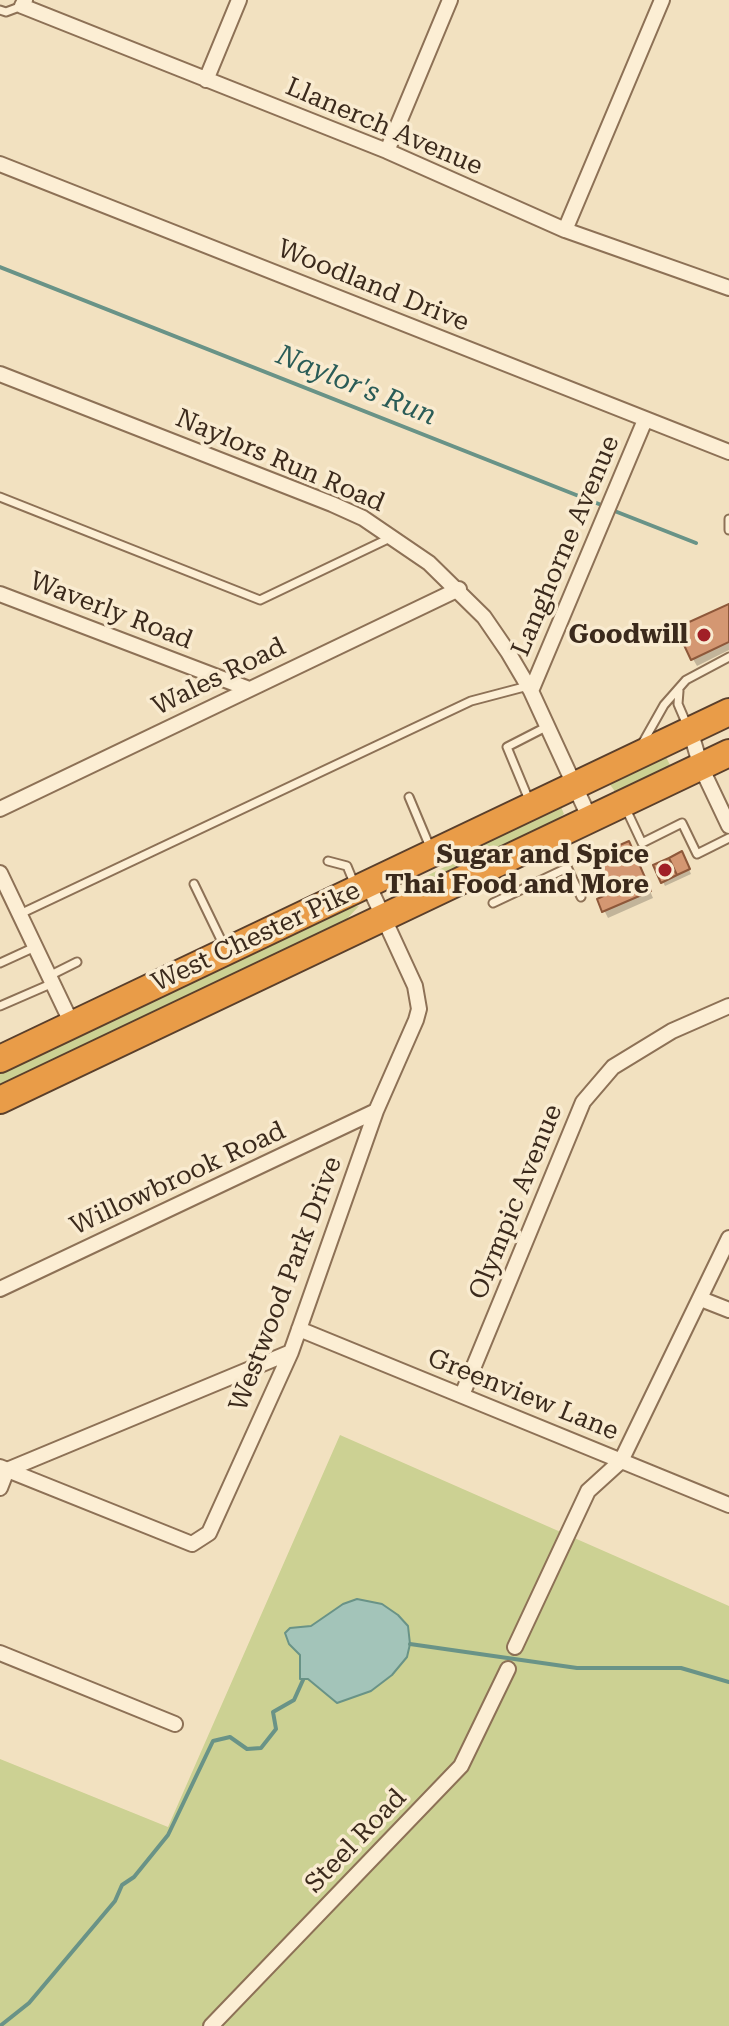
<!DOCTYPE html>
<html>
<head>
<meta charset="utf-8">
<style>
	body { margin:0 }
	canvas { display:block; background:#f2e1c0 }
</style>
</head>
<body>
<canvas width="729" height="2026"></canvas>
<script>
const ctx = document.querySelector('canvas').getContext('2d');
ctx.lineJoin = 'round';
function fill(path, color) { ctx.fillStyle = color; ctx.fill(path, 'evenodd'); }
const toPath = rows => new Path2D(rows.map(r => 'M' + r).join(''));
function strokePath(path, color, width, dash) { ctx.strokeStyle = color; ctx.lineWidth = width; ctx.lineCap = dash ? 'butt' : 'round'; ctx.setLineDash(dash || []); ctx.stroke(path); }
function label(font, color, halo, rows, align = 'center') {
  ctx.font = font + ' "Roboto Serif",serif'; ctx.lineWidth = 7; ctx.setLineDash([]); ctx.textBaseline = 'middle'; ctx.strokeStyle = halo; ctx.fillStyle = color; for (const [text, x, y, turn = 0] of rows) {
    ctx.save(); ctx.translate(x, y); ctx.rotate((+turn || 0) * Math.PI / 180); ctx.textAlign = isNaN(turn) ? turn : align; if (halo) ctx.strokeText(text, 0, 0); ctx.fillText(text, 0, 0); ctx.restore();
  }
}
fill(toPath([
	[665,755,674,773,615,800,614,790,608,782],
	[561,807,564,814,552,823,396,899,396,894,406,886,467,856,499,835],
	[359,906,345,921,0,1094,0,1071,341,908],
	[340,1435,729,1606,729,2026,0,2026,0,1759,168,1827]
]), '#ccd193');
const water = toPath([
	[357,1599,382,1604,398,1615,408,1626,410,1644,407,1657,392,1675,371,1691,337,1703,308,1679,300,1679,300,1655,289,1644,285,1633,290,1628,311,1626,343,1604,357,1599]
]);
fill(water, '#a3c4b9');
strokePath(water, '#699387', 2);
fill(toPath([
	[729,606,729,650,697,666,693,659],
	[632,850,653,898,608,918,599,900,617,892,614,886,605,890,591,860],
	[682,854,691,874,665,886,655,866]
]), '#0003');
strokePath(toPath([
	[0,267,604,506],
	[612,510,696,543],
	[410,1644,577,1668,681,1668,729,1682],
	[0,2026,29,2003,115,1901,122,1885,134,1877,168,1835,213,1741,230,1737,247,1749,261,1748,276,1729,273,1712,294,1700,303,1680]
]), '#699387', 4);
const building = toPath([
	[729,604,729,642,691,660,676,628,729,604],
	[629,841,651,891,602,912,597,899,614,891,609,880,600,884,588,859,629,841],
	[682,851,690,869,677,875,669,858,682,851],
	[669,858,677,875,661,883,653,865,669,858]
]);
fill(building, '#d49772');
strokePath(building, '#8e583a', 2);
const lane = toPath([
	[0,10,6,12,22,6],
	[0,497,260,600,392,537],
	[729,519,729,530],
	[679,691,678,704,687,725],
	[642,744,664,705,686,680,729,657],
	[409,797,430,847],
	[529,800,507,747,546,727],
	[626,809,642,843,682,823,697,854,729,838],
	[556,843,581,897],
	[328,861,347,866,354,883],
	[194,884,224,946],
	[493,903,567,868],
	[20,914,471,701,528,686],
	[0,963,35,947],
	[49,976,77,962],
	[0,1006,53,983]
]);
const street = toPath([
	[25,0,22,6,387,151,565,230,729,288],
	[206,80,239,0],
	[387,151,450,0],
	[0,164,729,452],
	[565,230,662,0],
	[0,374,332,504,363,518,429,563,484,617,508,652,531,691,590,819],
	[0,594,249,689],
	[531,691,645,420],
	[690,730,701,767,729,826],
	[0,809,459,589],
	[0,873,72,1024],
	[0,1289,376,1111],
	[701,1299,729,1310],
	[299,1329,729,1505],
	[462,1395,583,1102,613,1067,672,1031,729,1006],
	[0,1467,192,1544,209,1533,291,1352,376,1111,416,1020,419,1009,415,986,368,884],
	[0,1488,7,1470,291,1352],
	[515,1647,588,1491,621,1461,729,1238],
	[0,1653,175,1724],
	[211,2026,461,1766,508,1669]
]);
const highway = toPath([
	[0,1059,729,712],
	[0,1100,729,753]
]);
strokePath(lane, '#8d7156', 11);
strokePath(street, '#8d7156', 18);
strokePath(highway, '#5a3f2b', 30);
strokePath(lane, '#fceed4', 7);
strokePath(street, '#fceed4', 14);
strokePath(highway, '#e99c48', 26);
for (const [x, y, r, color] of [
	[704,635,8,"#a12027"],
	[665,870,8,"#a12027"]
]) { const dot = new Path2D(); dot.arc(x, y, r, 0, 2 * Math.PI); ctx.fillStyle = color; ctx.fill(dot); strokePath(dot, '#f9ebd0', 3); }
label('26px', '#3b2a1c', '#f9ebd0', [
	["Llanerch Avenue",384,127,23],
	["Woodland Drive",373,286,22],
	["Naylors Run Road",280,461,23],
	["Langhorne Avenue",566,546,-67],
	["Waverly Road",111,611,21],
	["Wales Road",219,677,-26],
	["West Chester Pike",256,937,-25],
	["Willowbrook Road",178,1179,-25],
	["Olympic Avenue",516,1202,-68],
	["Westwood Park Drive",286,1284,-69],
	["Greenview Lane",523,1395,22],
	["Steel Road",356,1841,-46]
]);
label('bold 26px', '#3b2a1c', '#f9ebd0', [
	["Goodwill",688,635],
	["Sugar and Spice",649,855],
	["Thai Food and More",649,885]
], 'right');
label('italic 28px', '#2a5c57', '#f9ebd0', [
	["Naylor's Run",356,386,22]
]);
</script>
</body>
</html>
